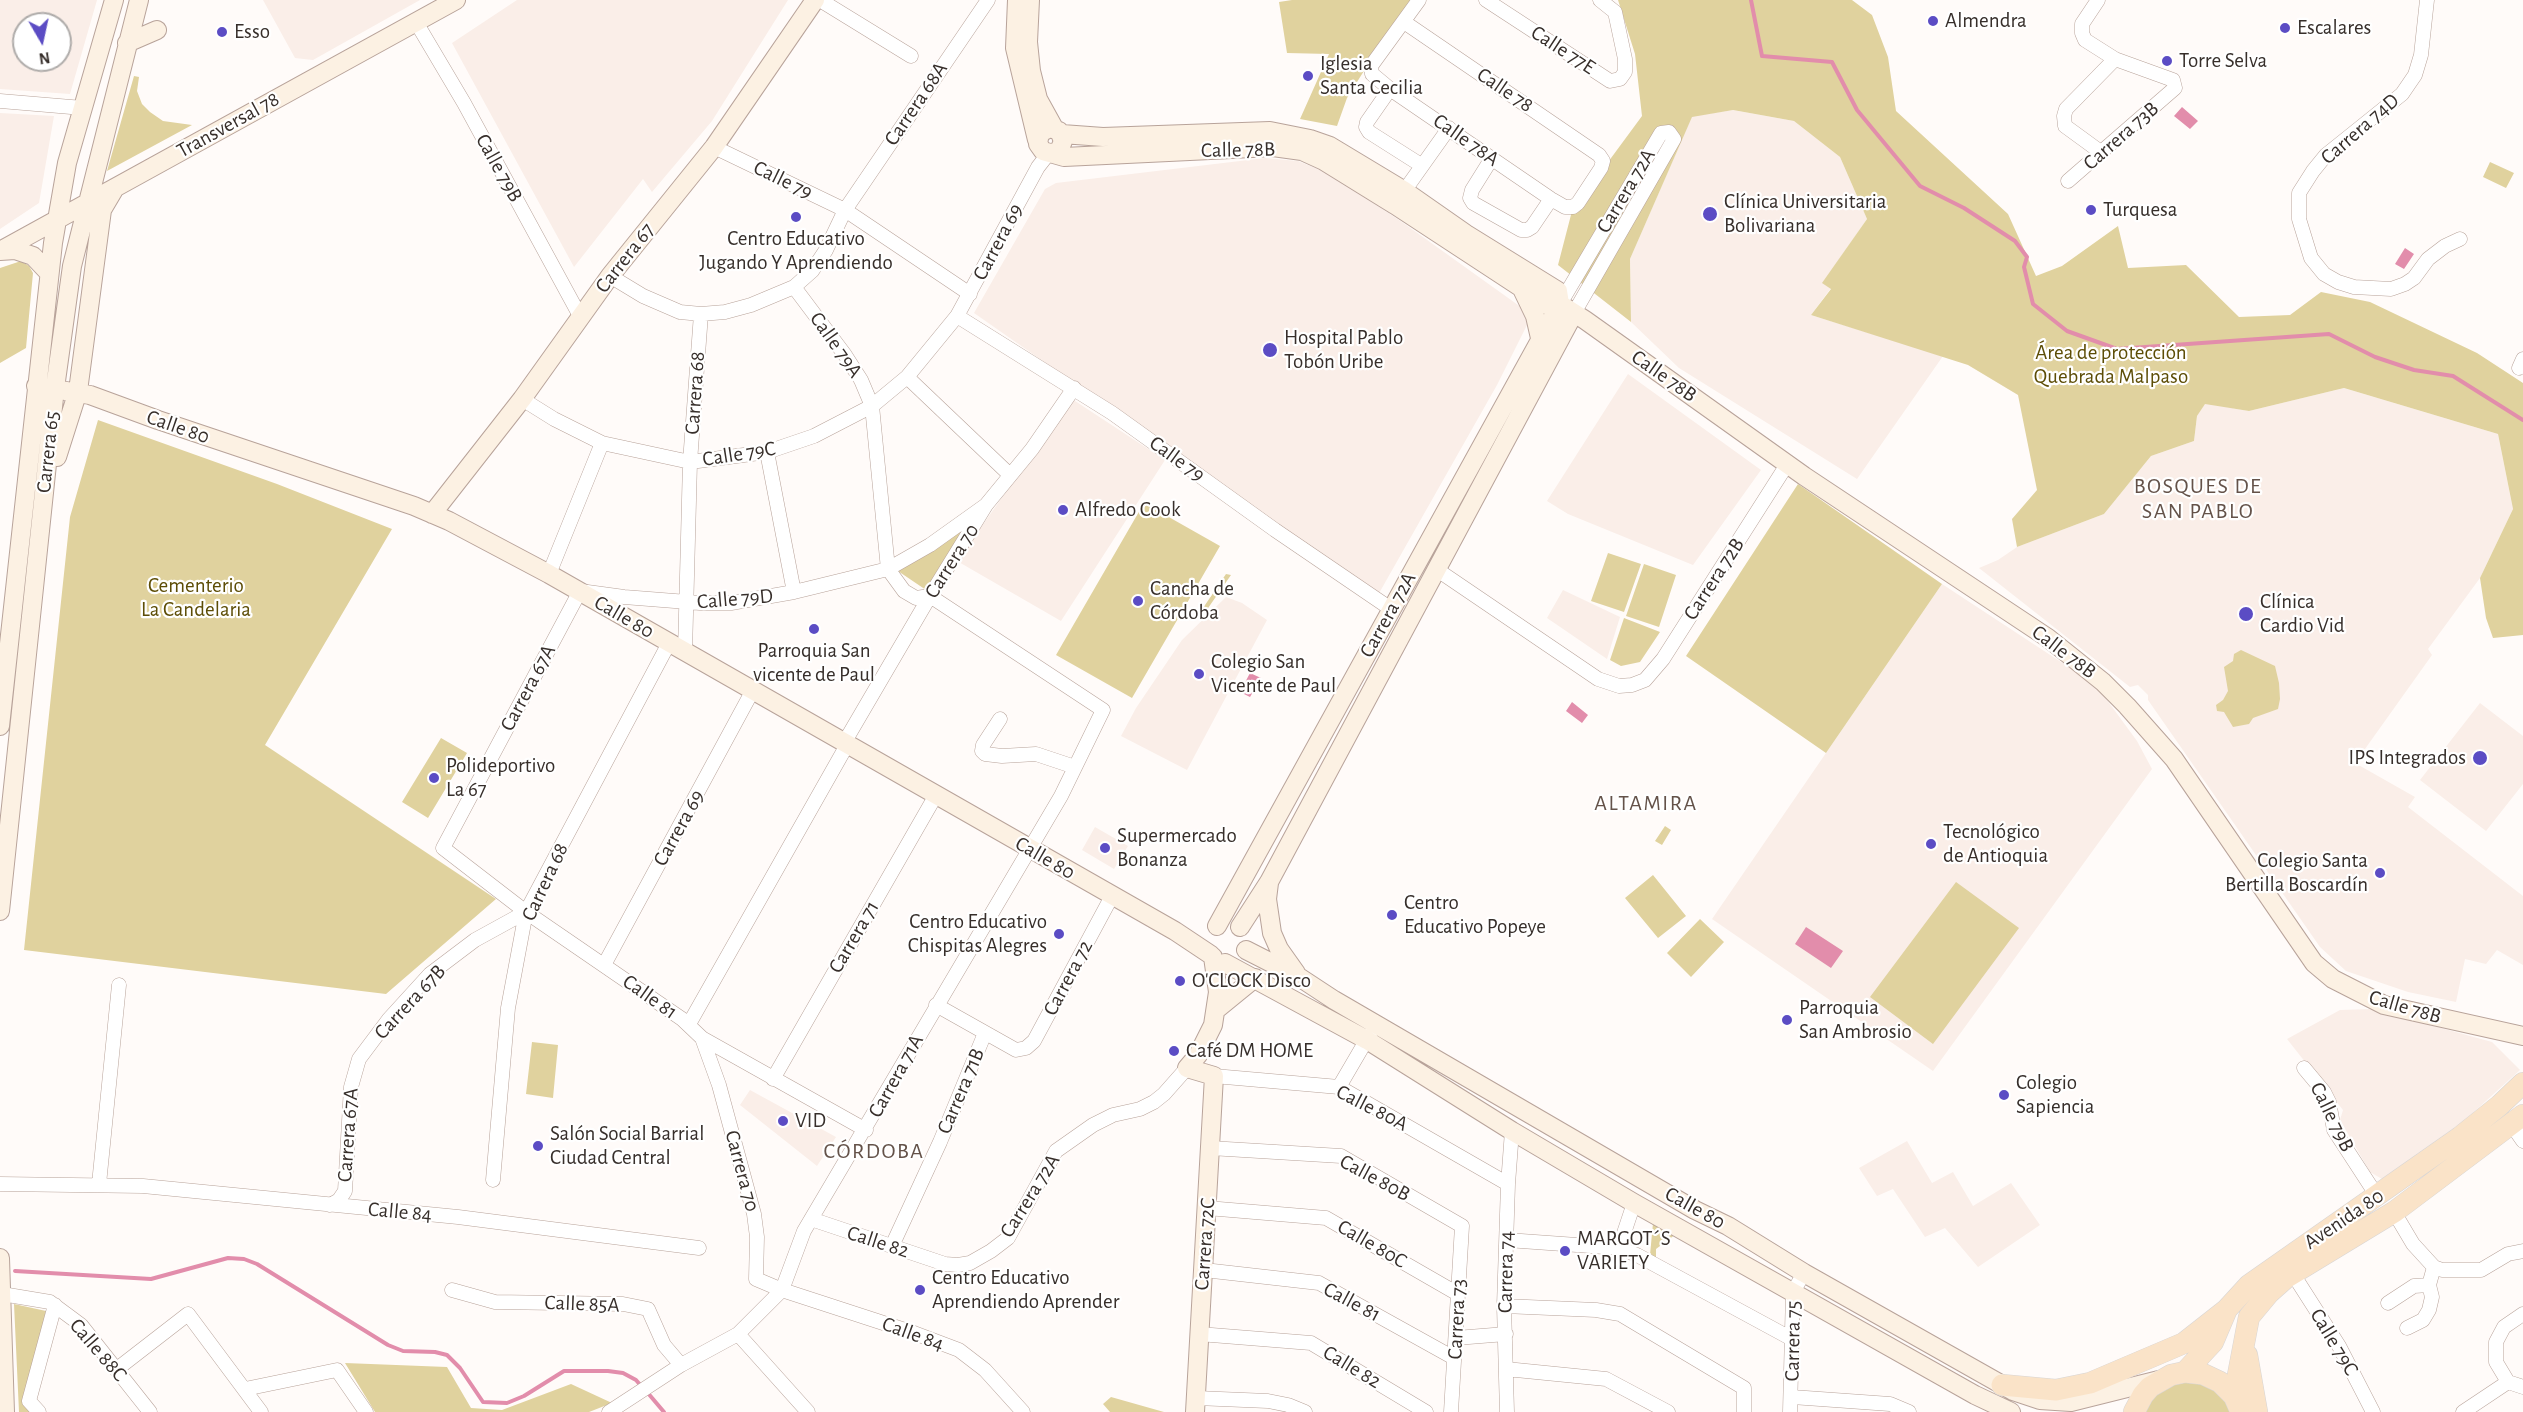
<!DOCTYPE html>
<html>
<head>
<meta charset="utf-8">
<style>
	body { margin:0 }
	#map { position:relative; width:2523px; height:1412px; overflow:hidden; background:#fffbf9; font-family:"Alegreya Sans",sans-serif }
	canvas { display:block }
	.north { position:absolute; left:12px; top:12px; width:60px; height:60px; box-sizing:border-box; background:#fff; border:2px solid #afacaa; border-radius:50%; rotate:171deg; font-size:16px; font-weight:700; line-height:24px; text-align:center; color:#372f2b }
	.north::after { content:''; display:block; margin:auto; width:21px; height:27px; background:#5b4cc4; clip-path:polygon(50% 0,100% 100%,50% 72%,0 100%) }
</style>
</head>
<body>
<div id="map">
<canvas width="2523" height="1412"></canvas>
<div class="north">N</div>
</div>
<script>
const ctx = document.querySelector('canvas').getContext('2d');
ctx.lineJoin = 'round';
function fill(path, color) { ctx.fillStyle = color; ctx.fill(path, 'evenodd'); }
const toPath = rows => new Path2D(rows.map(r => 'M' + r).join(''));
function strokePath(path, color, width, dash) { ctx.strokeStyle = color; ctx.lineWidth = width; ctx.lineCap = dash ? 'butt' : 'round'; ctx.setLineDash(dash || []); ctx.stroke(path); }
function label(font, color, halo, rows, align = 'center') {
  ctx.font = font + ' "Alegreya Sans",sans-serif'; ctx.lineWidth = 4.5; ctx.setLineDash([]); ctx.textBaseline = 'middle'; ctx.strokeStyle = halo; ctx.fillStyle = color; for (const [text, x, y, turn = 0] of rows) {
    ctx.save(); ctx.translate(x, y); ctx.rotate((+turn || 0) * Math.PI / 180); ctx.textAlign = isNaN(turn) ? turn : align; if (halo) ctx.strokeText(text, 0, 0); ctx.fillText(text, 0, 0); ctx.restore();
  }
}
fill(toPath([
	[0,0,97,0,70,94,0,89],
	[24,24,60,24,60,60,24,60],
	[263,0,420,0,313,60,295,58],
	[517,0,788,0,712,121,652,192,643,179,574,267,452,43],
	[1733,110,1794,121,1840,157,1867,219,1823,283,1831,288,1811,315,1943,356,1857,479,1679,368,1631,322,1630,259,1692,116],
	[0,113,54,116,39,203,0,229],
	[1265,158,1298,161,1328,173,1402,222,1532,315,1497,385,1378,595,974,313,1045,189,1056,183],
	[1628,374,1761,470,1693,565,1568,514,1547,501],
	[2344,388,2498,434,2513,509,2480,578,2428,649,2432,655,2355,763,2415,797,2408,807,2523,896,2523,965,2497,950,2486,964,2465,959,2456,1002,2408,992,2346,971,2320,947,2148,700,2148,695,2138,685,2130,687,1979,568,1998,560,2017,547,2104,514,2151,456,2194,441,2197,416,2205,403,2249,411],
	[1072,399,1165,460,1061,621,957,561],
	[1942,584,2096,685,2137,741,2152,769,1933,1071,1712,919],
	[1563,590,1620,617,1607,659,1547,618],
	[1226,597,1242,603,1267,620,1187,770,1121,736,1136,708,1182,640],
	[2480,703,2523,736,2523,784,2486,831,2420,780],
	[1095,827,1128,846,1114,869,1082,850],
	[2372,1009,2492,1042,2520,1070,2464,1121,2382,1179,2370,1172,2340,1120,2343,1110,2287,1039,2340,1010],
	[750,1090,836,1137,817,1166,740,1105],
	[1907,1141,1932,1183,1953,1172,1973,1206,2011,1183,2040,1225,1978,1267,1945,1228,1925,1237,1893,1189,1877,1196,1859,1168]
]), '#faeee8');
fill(toPath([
	[1292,0,1413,0,1367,66,1347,98,1337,126,1300,119,1329,54,1287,53,1279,2],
	[1618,0,1852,0,1872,15,1888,57,1896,111,2008,214,2036,276,2062,266,2118,226,2128,268,2186,265,2239,317,2290,315,2321,292,2370,302,2477,353,2523,383,2523,635,2493,638,2486,618,2480,578,2513,509,2498,434,2344,388,2249,411,2205,404,2197,416,2194,441,2151,456,2104,514,2017,547,2012,519,2037,490,2018,395,1968,365,1811,315,1831,289,1822,283,1867,219,1840,157,1794,121,1733,110,1692,117,1630,259,1631,322,1558,265,1572,211,1642,116,1635,54],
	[134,76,139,77,137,91,142,104,150,112,163,121,192,125,107,171],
	[2490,162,2514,173,2506,188,2483,177],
	[21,261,29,266,33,273,26,348,0,363,0,268],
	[98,420,277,484,392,529,265,745,496,899,386,994,24,950,70,517],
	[1798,484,1942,584,1826,753,1686,656],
	[1144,503,1220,546,1132,698,1056,655],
	[959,528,965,533,929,592,895,569],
	[1608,553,1641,564,1624,612,1591,601],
	[1644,564,1676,575,1659,627,1626,616],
	[1226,574,1231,575,1206,611,1203,608],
	[1624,618,1660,632,1640,662,1621,666,1610,660],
	[2241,650,2275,666,2279,683,2280,699,2278,709,2253,718,2249,724,2233,727,2224,712,2217,711,2216,705,2223,700,2228,691,2224,667,2233,661,2234,654],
	[441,738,467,753,428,818,402,802],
	[1665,826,1671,830,1662,845,1655,841],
	[1653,875,1686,916,1658,938,1625,898],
	[1956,882,2019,928,1933,1044,1870,997],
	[1700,919,1724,942,1691,977,1667,953],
	[532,1042,558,1045,553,1098,526,1094],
	[1653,1223,1676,1234,1656,1249,1656,1259,1650,1255],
	[14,1304,46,1311,26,1405,32,1412,19,1412],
	[345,1363,447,1367,471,1408,502,1410,571,1384,612,1403,589,1412,375,1412],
	[2186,1380,2216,1389,2234,1412,2143,1412,2156,1392],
	[1111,1397,1164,1412,1110,1412,1103,1404]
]), '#e0d29e');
fill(toPath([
	[2182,107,2198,121,2190,129,2174,116],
	[2405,248,2414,254,2404,269,2395,264],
	[1250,673,1261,678,1250,697,1240,692],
	[1572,702,1588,715,1582,723,1566,711],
	[1806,927,1843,951,1831,968,1795,944]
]), '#e28dab');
strokePath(toPath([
	[1751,0,1762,56,1832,62,1857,110,1920,186,1964,208,2015,241,2027,257,2024,267,2033,304,2067,331,2117,349,2329,334,2375,357,2414,370,2453,376,2523,420],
	[15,1271,151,1279,228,1258,244,1259,257,1264,388,1345,403,1351,435,1352,447,1355,460,1368,483,1402,507,1403,524,1396,564,1371,608,1371,623,1373,636,1380,642,1387],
	[647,1392,664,1412]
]), '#e28dab', 4);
const street = toPath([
	[820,0,911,56],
	[1486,0,1610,81,1620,79,1625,72,1625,59,1615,12,1600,0],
	[2427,0,2421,55,2415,75,2402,94,2326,155,2313,171,2299,193,2299,219,2311,258,2324,274,2338,282,2354,287,2391,289,2405,284,2414,278,2428,259,2445,246,2460,239],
	[416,22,464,103,580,316],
	[1404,22,1599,155,1603,161,1601,168,1578,203,1573,207,1565,207,1551,199,1390,89,1372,74,1371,66,1419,0],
	[1390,89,1367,122,1366,127,1369,132,1421,165],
	[0,101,83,108],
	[714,147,845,210,970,294],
	[2102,153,2065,126,2064,116,2066,109,2115,59],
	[1492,158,1472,190,1470,198,1473,203,1521,230,1527,230,1532,227,1551,199],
	[2068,181,2175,88,2173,80,2115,59,2085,40,2082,33,2082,24,2098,0],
	[1400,197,1449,128],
	[610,276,643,296,680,312,701,314,725,312,751,305,794,287,812,271,826,250,845,210,988,0],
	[1560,304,1661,133,1669,132,1674,139,1574,313],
	[957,316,1112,413,1275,530,1391,609],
	[2519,368,2523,359],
	[907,377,1010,475],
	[522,399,554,419,602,443,690,462,767,452,814,436,872,406,907,377,957,316,1038,167,1049,153],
	[767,452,794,592],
	[1436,569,1598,679,1619,686,1632,685,1645,680,1663,659,1788,463],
	[549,574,602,443],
	[685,652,690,462,701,314],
	[1000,719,983,745,982,751,985,754,1002,756,1036,754,1075,767],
	[844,743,930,596,986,505,1032,449,1074,388],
	[604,965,753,690],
	[936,1005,1016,1050,1026,1048,1034,1041,1112,896],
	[689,1024,847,745],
	[702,1038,719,1085,754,1214,757,1237,756,1279,782,1290,914,1333,959,1350,985,1370,1023,1412],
	[2304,1068,2324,1092,2329,1102,2334,1130,2377,1196],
	[1214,1076,1339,1087,1508,1184],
	[773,1079,936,795],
	[1339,1087,1370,1034],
	[2511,1124,2523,1141],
	[866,1130,702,1038,682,1019,526,912,443,848,580,591,624,597,700,603,731,603,794,592,888,569,930,545,986,505],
	[1210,1148,1341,1156,1462,1226,1451,1412],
	[493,1180,508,1008,526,912,669,643],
	[0,1184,143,1186,458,1217,699,1248],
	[99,1184,119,985],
	[330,1205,339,1200,345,1191,351,1087,359,1059,389,1019,430,974,475,940,526,912],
	[1207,1208,1326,1218,1458,1294],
	[2394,1212,2413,1244,2434,1267,2442,1270,2481,1270,2508,1254,2523,1251],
	[811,1219,945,1264,958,1265,970,1263,991,1251,1008,1238,1056,1151,1093,1125,1113,1115,1140,1109,1154,1102,1164,1094,1187,1068],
	[1507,1240,1619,1248,1637,1255,1792,1339],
	[892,1246,940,1142,985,1033],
	[1619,1248,1634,1203],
	[1204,1270,1319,1283,1454,1358],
	[2293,1274,2339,1346,2373,1412],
	[452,1290,495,1302,623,1304,648,1309,664,1345,681,1365],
	[2,1294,50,1302,81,1325,150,1412],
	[2388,1303,2414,1286,2429,1285],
	[1504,1306,1596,1310,1620,1314,1744,1388,1744,1412],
	[2407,1328,2423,1320,2429,1310,2432,1297,2429,1285,2434,1267],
	[738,1334,808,1412],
	[1199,1334,1311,1343,1426,1412],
	[1456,1338,1506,1334],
	[117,1369,188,1314,261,1412],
	[1506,1369,1606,1379,1668,1412],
	[2508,1382,2496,1362,2496,1342,2504,1327,2523,1314],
	[245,1389,337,1370,366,1412],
	[1792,1397,1890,1404,1909,1412],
	[1196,1398,1268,1401,1288,1405,1305,1412],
	[39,1412,29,1401,55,1305],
	[609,1412,681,1365,738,1334,782,1290,804,1231,1061,796,1103,710,930,596,916,598,904,591,888,569,872,406,861,380,845,355,794,287],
	[1507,1412,1504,1306,1508,1184,1512,1131],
	[1790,1412,1793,1292,1804,1273],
	[2463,1412,2508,1382,2523,1387]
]);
const secondary = toPath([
	[1017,0,1015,48,1037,140],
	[1030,0,1028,42,1031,71,1038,99,1054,128],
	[127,43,157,30],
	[1062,134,1103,137,1270,131,1310,139,1330,146,1403,190,1466,234,1558,291,1560,304],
	[1052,153,1059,151,1063,141,1059,131,1050,128,1040,133,1038,144,1043,151,1064,157,1273,147,1302,151,1324,161,1395,205,1549,306,1560,304,1585,320,1804,476,2048,638,2103,682,2127,706,2174,759,2314,963,2333,979,2384,1005,2523,1036],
	[0,251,456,0],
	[0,251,15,250,33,256,49,273],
	[1522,289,1535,316,1540,338],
	[36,386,90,395,158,420,414,506,449,521,549,574,1175,931,1211,955],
	[57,457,78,391,102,210,115,188],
	[432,514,522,399,610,276,714,147,815,0],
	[0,726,53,243,67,163,114,0],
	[1269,883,1267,899,1272,933,1279,949,1296,973],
	[0,911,55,388,72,266,139,0],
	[1217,926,1560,304],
	[1240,927,1269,882,1574,313],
	[1246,950,1299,977,1334,1000,1695,1210,1728,1226,1804,1273,2013,1391,2040,1400,2071,1402,2159,1380],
	[1225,963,1367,1040,1512,1131,1634,1203,1975,1395,2011,1412],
	[1217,1009,1255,978],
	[0,1258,5,1412],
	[1195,1412,1214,1076,1187,1068,1198,1055,1213,1025,1218,992,1213,957]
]);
const primary = toPath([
	[2247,1355,2257,1412],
	[2185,1372,2213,1342,2227,1309,2249,1285,2460,1137,2500,1105,2523,1083],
	[2002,1385,2056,1390,2090,1383,2184,1343,2226,1310],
	[2234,1396,2249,1317,2269,1293,2287,1277,2394,1212,2523,1115],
	[2134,1412,2143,1395,2150,1387,2171,1375,2185,1372,2203,1374,2220,1382,2234,1396,2241,1412]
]);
strokePath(street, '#b8a39a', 15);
strokePath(secondary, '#b8a39a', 20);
strokePath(primary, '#d7d5d5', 22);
strokePath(street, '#fff', 14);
strokePath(secondary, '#fcf1e3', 18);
strokePath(primary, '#fae3c8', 21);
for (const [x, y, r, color] of [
	[1933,21,6,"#5b4cc4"],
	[2285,28,6,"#5b4cc4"],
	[222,32,6,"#5b4cc4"],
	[2167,61,6,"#5b4cc4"],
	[1308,76,6,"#5b4cc4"],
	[2091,210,6,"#5b4cc4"],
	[1710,214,8,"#5b4cc4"],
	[796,217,6,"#5b4cc4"],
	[1270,350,8,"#5b4cc4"],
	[1063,510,6,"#5b4cc4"],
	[1138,601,6,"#5b4cc4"],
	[2246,614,8,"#5b4cc4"],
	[814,629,6,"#5b4cc4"],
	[1199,674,6,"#5b4cc4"],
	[2480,758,8,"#5b4cc4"],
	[434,778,6,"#5b4cc4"],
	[1931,844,6,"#5b4cc4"],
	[1105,848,6,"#5b4cc4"],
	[2380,873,6,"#5b4cc4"],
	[1392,915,6,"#5b4cc4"],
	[1059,934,6,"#5b4cc4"],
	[1180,981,6,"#5b4cc4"],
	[1787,1020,6,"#5b4cc4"],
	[1174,1051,6,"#5b4cc4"],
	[2004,1095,6,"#5b4cc4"],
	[783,1121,6,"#5b4cc4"],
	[538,1146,6,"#5b4cc4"],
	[1565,1251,6,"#5b4cc4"],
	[920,1290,6,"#5b4cc4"]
]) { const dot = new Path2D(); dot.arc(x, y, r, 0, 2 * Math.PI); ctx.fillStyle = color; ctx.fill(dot); strokePath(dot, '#fff', 2); }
label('21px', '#372f2b', '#fff', [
	["Almendra",1945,21],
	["Escalares",2297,28],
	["Esso",234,32],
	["Torre Selva",2179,61],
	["Iglesia",1320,64],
	["Santa Cecilia",1320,88],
	["Clínica Universitaria",1724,202],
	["Bolivariana",1724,226],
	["Turquesa",2103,210],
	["Centro Educativo",796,239,"center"],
	["Jugando Y Aprendiendo",796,263,"center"],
	["Hospital Pablo",1284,338],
	["Tobón Uribe",1284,362],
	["Alfredo Cook",1075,510],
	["Cancha de",1150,589],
	["Córdoba",1150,613],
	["Clínica",2260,602],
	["Cardio Vid",2260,626],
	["Parroquia San",814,651,"center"],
	["vicente de Paul",814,675,"center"],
	["Colegio San",1211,662],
	["Vicente de Paul",1211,686],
	["IPS Integrados",2466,758,"right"],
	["Polideportivo",446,766],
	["La 67",446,790],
	["Tecnológico",1943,832],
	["de Antioquia",1943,856],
	["Supermercado",1117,836],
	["Bonanza",1117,860],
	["Colegio Santa",2368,861,"right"],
	["Bertilla Boscardín",2368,885,"right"],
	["Centro",1404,903],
	["Educativo Popeye",1404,927],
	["Centro Educativo",1047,922,"right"],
	["Chispitas Alegres",1047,946,"right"],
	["O'CLOCK Disco",1192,981],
	["Parroquia",1799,1008],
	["San Ambrosio",1799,1032],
	["Café DM HOME",1186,1051],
	["Colegio",2016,1083],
	["Sapiencia",2016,1107],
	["VID",795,1121],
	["Salón Social Barrial",550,1134],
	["Ciudad Central",550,1158],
	["MARGOT´S",1577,1239],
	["VARIETY",1577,1263],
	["Centro Educativo",932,1278],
	["Aprendiendo Aprender",932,1302]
], 'left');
label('21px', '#372f2b', '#fff', [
	["Calle 77E",1563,50,33],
	["Calle 78",1505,90,34],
	["Carrera 68A",916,104,-56],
	["Transversal 78",228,125,-29],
	["Carrera 74D",2360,129,-41],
	["Carrera 73B",2121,136,-41],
	["Calle 78A",1466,140,35],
	["Calle 78B",1238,150,-1],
	["Calle 79B",499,168,61],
	["Calle 79",783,180,26],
	["Carrera 72A",1626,191,-59],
	["Carrera 69",998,242,-62],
	["Carrera 67",625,258,-52],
	["Calle 79A",836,345,55],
	["Calle 78B",1664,376,35],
	["Carrera 68",695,393,-86],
	["Calle 80",178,427,19],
	["Carrera 65",48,452,-84],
	["Calle 79C",739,454,-9],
	["Calle 79",1177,459,36],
	["Carrera 70",952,561,-58],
	["Carrera 72B",1714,579,-57],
	["Calle 79D",735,599,-5],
	["Carrera 72A",1388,615,-61],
	["Calle 80",624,617,30],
	["Calle 78B",2064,652,37],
	["Carrera 67A",528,688,-62],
	["Carrera 69",679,828,-61],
	["Calle 80",1045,858,30],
	["Carrera 68",545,882,-65],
	["Carrera 71",854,937,-60],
	["Carrera 72",1068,978,-62],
	["Calle 81",650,997,35],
	["Carrera 67B",410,1002,-47],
	["Calle 78B",2405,1007,16],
	["Carrera 71A",896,1076,-61],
	["Carrera 71B",961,1091,-67],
	["Calle 80A",1372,1108,27],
	["Calle 79B",2332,1117,64],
	["Carrera 67A",348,1135,-86],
	["Carrera 70",742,1171,75],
	["Calle 80B",1375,1178,28],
	["Carrera 72A",1030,1196,-58],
	["Calle 80",1695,1208,29],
	["Calle 84",400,1212,5],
	["Avenida 80",2344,1219,-34],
	["Calle 82",878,1242,18],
	["Carrera 72C",1205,1244,-86],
	["Calle 80C",1372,1244,30],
	["Carrera 74",1506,1272,-89],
	["Calle 81",1352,1302,28],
	["Calle 85A",582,1304,2],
	["Carrera 73",1457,1319,-87],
	["Calle 84",913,1334,20],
	["Carrera 75",1793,1341,-89],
	["Calle 79C",2334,1342,59],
	["Calle 88C",98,1350,49],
	["Calle 82",1352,1367,31]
]);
label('21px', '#5d4d06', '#fff', [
	["Área de protección",2111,353],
	["Quebrada Malpaso",2111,377],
	["Cementerio",196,586],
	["La Candelaria",196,610]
]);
ctx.letterSpacing = '1.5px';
label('22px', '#645249', '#fff', [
	["BOSQUES DE",2198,486],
	["SAN PABLO",2198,511],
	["ALTAMIRA",1646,803],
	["CÓRDOBA",874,1151]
]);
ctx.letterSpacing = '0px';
</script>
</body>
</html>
